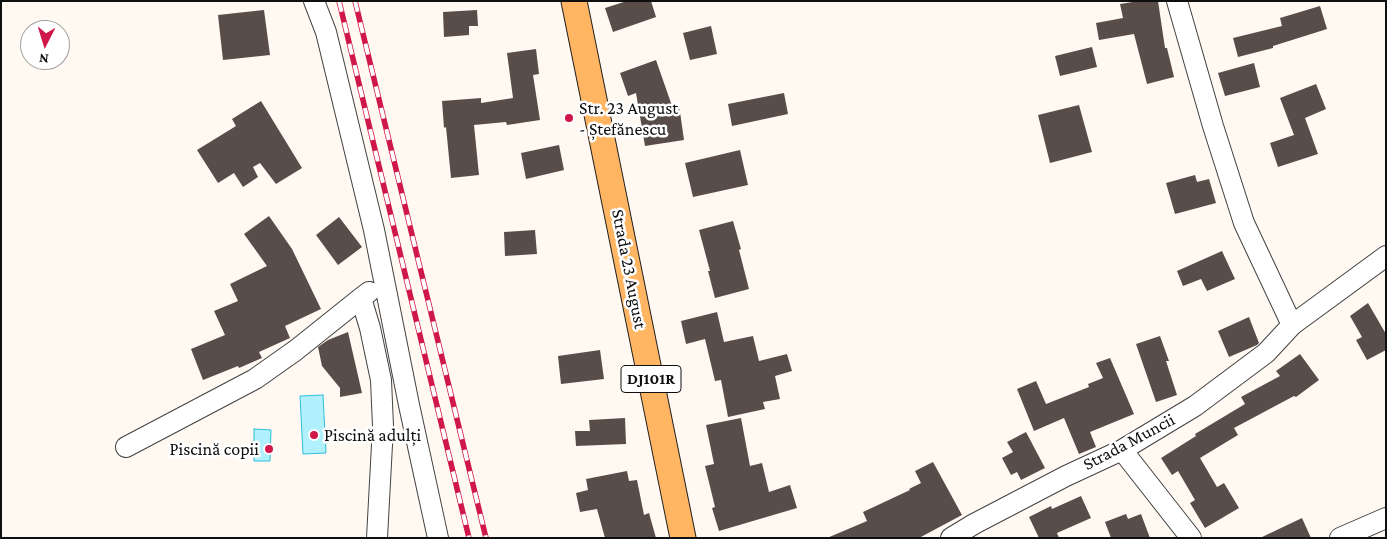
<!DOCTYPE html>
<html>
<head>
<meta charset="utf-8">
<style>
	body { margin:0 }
	#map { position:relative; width:1387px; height:539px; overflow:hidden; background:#fff9f2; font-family:"Crimson Pro",serif }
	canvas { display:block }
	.frame { position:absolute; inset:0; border:2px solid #0f0f0f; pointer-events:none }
	.north { position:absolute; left:20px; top:20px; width:50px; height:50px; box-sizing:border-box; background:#fff; border:1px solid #9f9f9f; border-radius:50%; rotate:185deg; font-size:14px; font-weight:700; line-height:20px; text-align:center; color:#0f0f0f }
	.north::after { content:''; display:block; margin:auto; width:18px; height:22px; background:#d01749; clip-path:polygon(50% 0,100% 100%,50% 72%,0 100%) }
</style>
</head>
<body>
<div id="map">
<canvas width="1387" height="539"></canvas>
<div class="frame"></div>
<div class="north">N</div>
</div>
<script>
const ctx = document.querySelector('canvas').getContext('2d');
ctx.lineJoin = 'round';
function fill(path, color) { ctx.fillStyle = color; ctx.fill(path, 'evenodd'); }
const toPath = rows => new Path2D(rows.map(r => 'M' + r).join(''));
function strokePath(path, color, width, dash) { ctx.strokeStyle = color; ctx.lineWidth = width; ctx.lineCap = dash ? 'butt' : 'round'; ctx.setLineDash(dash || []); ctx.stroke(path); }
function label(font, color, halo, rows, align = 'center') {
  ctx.font = font + ' "Crimson Pro",serif'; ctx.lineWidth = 5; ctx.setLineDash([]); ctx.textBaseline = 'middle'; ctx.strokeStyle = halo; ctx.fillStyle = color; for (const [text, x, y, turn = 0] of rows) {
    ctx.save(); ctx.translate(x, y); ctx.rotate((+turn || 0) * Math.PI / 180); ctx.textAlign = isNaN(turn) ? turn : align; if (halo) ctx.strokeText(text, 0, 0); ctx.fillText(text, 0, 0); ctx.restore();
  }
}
const water = toPath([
	[323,395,326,453,303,454,300,396,323,395],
	[254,429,271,430,270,461,254,461,254,429]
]);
fill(water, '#b0f1fd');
strokePath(water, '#2fbedc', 1);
fill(toPath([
	[627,1,651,1,656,17,613,32,605,8],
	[1139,1,1158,1,1165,48,1167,48,1174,77,1147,84,1134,34,1099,40,1096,23,1123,18,1120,4],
	[1320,6,1327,29,1273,46,1273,48,1238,57,1233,38,1282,26,1280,18],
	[264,10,270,55,223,60,218,15],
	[477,10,478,26,469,26,469,35,444,37,443,12],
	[711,26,717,54,690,60,683,33],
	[1092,47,1097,67,1060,76,1055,56],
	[536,49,539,74,533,75,540,120,507,125,506,122,474,125,479,175,451,178,446,127,444,128,442,101,481,98,481,103,513,98,507,53],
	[656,60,672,106,679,105,684,140,645,146,636,93,628,96,620,73],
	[1254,63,1260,87,1225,96,1218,73],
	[1316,84,1326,109,1305,118,1318,154,1278,167,1270,143,1294,135,1280,98],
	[784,93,788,114,732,126,728,104],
	[261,101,302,168,276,184,260,163,253,167,258,177,243,187,234,173,218,183,197,150,236,126,232,119],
	[1079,105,1092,152,1050,163,1038,115],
	[559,145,564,170,526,179,521,153],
	[740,150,748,185,693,197,685,163],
	[1195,175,1197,182,1209,179,1216,203,1175,214,1166,183],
	[269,216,292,249,321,309,285,326,290,338,259,352,262,358,239,368,238,366,203,380,191,349,225,335,214,311,238,301,230,284,267,266,244,234],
	[339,217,362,247,338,265,316,235],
	[733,221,741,249,739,250,749,289,715,298,708,271,710,271,699,230],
	[535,230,537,254,505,256,504,232],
	[1222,251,1235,279,1207,291,1201,279,1183,286,1177,271],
	[1368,303,1386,334,1386,350,1367,360,1356,340,1362,337,1350,316],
	[717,312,724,342,753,336,759,361,787,354,792,371,775,376,780,399,763,402,765,409,728,417,721,380,715,381,705,339,686,344,681,321],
	[1249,317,1259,343,1257,345,1229,357,1218,331],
	[348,332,362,393,340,397,340,388,322,366,318,347,328,340],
	[1160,336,1169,361,1166,361,1177,395,1156,402,1136,344],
	[600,350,604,379,561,384,558,356],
	[1300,354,1319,380,1296,397,1294,396,1234,428,1238,435,1200,458,1217,487,1224,483,1239,508,1205,528,1190,503,1195,500,1178,471,1172,475,1161,458,1196,436,1195,434,1245,404,1241,397,1280,376,1276,371],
	[1110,358,1134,414,1090,432,1096,447,1079,454,1064,418,1034,431,1017,389,1036,381,1046,404,1089,387,1088,384,1103,378,1096,363],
	[625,418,626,444,576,446,575,431,590,431,589,420],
	[741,418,750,466,762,463,769,492,790,485,797,508,719,531,712,508,715,507,705,466,714,464,706,425],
	[1026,432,1045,468,1021,480,1017,472,1011,475,1002,458,1013,452,1007,442],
	[933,462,962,515,919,538,827,538,867,521,863,512,910,490,909,489,921,483,915,471],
	[627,471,629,481,637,480,644,515,649,513,656,538,605,538,597,509,580,512,576,493,588,490,586,479],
	[1081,496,1091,518,1057,533,1059,538,1039,538,1029,517,1051,506,1052,509],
	[1126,514,1128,519,1141,514,1150,538,1111,538,1105,522],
	[1302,518,1311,538,1260,538]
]), '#594d4a');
const minor = toPath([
	[314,1,326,32,374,230,409,405,438,538],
	[1177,1,1213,126,1244,223,1292,325],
	[369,292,361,298,370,328,381,380,383,426,377,538],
	[126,447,255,379,296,350,361,298],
	[1122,450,1191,538],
	[951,538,974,524,1066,476,1122,450,1195,406,1266,353,1292,325,1386,256],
	[1340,538,1386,518]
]);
const major = toPath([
	[574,1,683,538]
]);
strokePath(minor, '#424242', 22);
strokePath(major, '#202020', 27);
strokePath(minor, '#fff', 20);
strokePath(major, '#ffb562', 25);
const rail = toPath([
	[339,1,469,538],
	[355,1,486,538]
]);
strokePath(rail, '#d01749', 5.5);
strokePath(rail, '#fff', 4, [11]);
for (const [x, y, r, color] of [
	[569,118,5,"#d01749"],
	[314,435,5,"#d01749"],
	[269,449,5,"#d01749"]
]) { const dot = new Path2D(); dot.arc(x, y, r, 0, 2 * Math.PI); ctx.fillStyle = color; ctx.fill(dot); strokePath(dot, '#fff', 2); }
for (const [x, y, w] of [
	[651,379,60]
]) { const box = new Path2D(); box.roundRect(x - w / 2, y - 13.5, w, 27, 4); ctx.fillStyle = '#fff'; ctx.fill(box); strokePath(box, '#0f0f0f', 1); }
label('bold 16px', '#0f0f0f', null, [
	["DJ101R",651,379]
]);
label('18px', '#0f0f0f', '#fff', [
	["Str. 23 August",579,108],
	["- Ștefănescu",579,129],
	["Piscină adulți",324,435],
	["Piscină copii",259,449,"right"]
], 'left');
label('18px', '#0f0f0f', '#fff', [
	["Strada 23 August",629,269,79],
	["Strada Muncii",1129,442,-28]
]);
</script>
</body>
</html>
